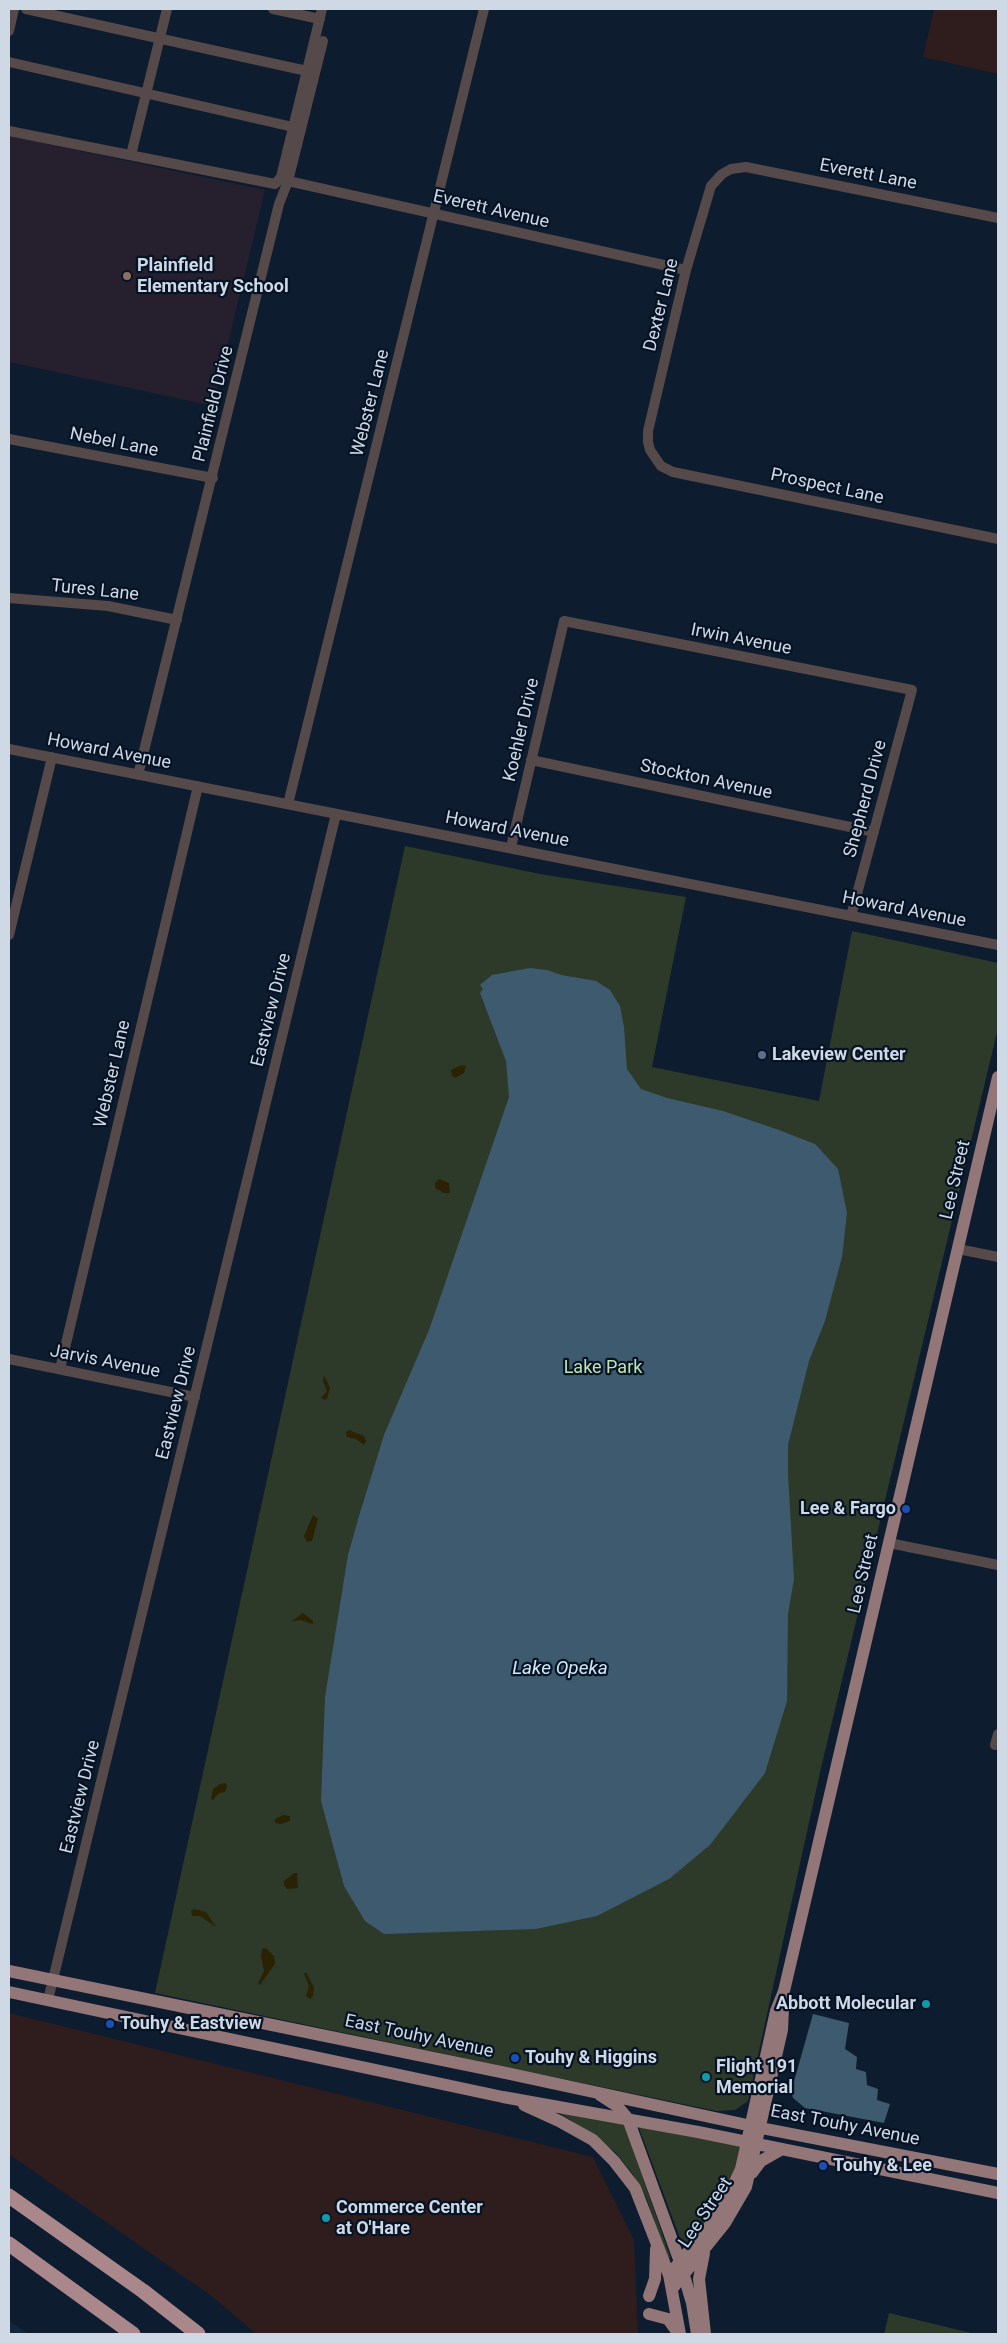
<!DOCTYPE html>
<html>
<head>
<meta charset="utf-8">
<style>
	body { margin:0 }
	#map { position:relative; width:1007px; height:2343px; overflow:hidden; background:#0d1c2e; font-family:Roboto,sans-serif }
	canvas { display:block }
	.frame { position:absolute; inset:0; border:10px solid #cfd9e6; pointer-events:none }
</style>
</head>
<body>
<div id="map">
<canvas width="1007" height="2343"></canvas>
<div class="frame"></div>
</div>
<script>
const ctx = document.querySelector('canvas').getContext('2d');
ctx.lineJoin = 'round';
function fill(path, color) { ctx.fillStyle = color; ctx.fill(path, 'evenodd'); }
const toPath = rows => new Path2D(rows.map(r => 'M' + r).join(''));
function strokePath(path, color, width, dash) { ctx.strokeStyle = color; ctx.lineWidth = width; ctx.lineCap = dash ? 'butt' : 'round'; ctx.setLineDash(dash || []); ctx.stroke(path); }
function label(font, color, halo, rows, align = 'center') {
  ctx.font = font + ' Roboto,sans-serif'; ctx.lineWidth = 4.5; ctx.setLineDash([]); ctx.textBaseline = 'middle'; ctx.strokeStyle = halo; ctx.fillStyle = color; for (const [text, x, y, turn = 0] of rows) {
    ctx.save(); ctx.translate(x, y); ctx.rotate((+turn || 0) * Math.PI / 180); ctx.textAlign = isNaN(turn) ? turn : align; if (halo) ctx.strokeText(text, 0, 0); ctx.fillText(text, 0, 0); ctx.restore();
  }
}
fill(toPath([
	[934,9,998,9,998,74,923,57],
	[9,2013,593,2157,634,2240,638,2334,256,2334,213,2297,9,2154]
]), '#2f1d1d');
fill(toPath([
	[9,2321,20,2328,28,2334,9,2334]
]), '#12263d');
fill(toPath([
	[9,136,265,190,213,406,9,362]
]), '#261f2e');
fill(toPath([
	[405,846,540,874,686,897,652,1067,819,1101,852,931,998,963,998,1028,821,1768,748,2101,735,2110,716,2111,155,1993],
	[558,2112,624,2124,671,2259,667,2256,646,2197,632,2173,616,2153,594,2135],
	[640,2126,740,2146,735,2174,718,2209,685,2247,683,2246,639,2128],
	[889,2313,975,2334,884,2334]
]), '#2e3a29');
fill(toPath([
	[461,1065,466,1066,464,1073,455,1078,452,1076,451,1070],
	[439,1179,449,1183,450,1193,444,1193,435,1188,435,1183],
	[324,1375,330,1388,327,1399,325,1400,321,1398,327,1391,323,1381],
	[349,1430,364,1436,366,1441,364,1445,356,1439,347,1437,346,1432],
	[313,1515,318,1519,312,1541,307,1542,304,1536],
	[303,1613,313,1621,313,1624,300,1620,291,1622],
	[226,1783,227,1787,225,1792,219,1793,213,1800,211,1799,213,1789,220,1784],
	[283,1815,290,1816,290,1821,281,1824,275,1823,275,1819],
	[294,1873,297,1873,298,1888,287,1889,284,1885,284,1881],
	[194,1909,206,1912,216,1927,200,1916,192,1916,191,1911],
	[263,1948,267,1949,274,1956,275,1964,260,1985,258,1983,264,1971,261,1955],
	[306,1972,314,1988,313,1996,310,1999,306,1996,309,1986,304,1974]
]), '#2a2202');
fill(toPath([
	[530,968,547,970,561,975,596,981,610,990,620,1006,624,1027,627,1069,641,1089,667,1098,723,1111,779,1130,815,1144,838,1169,847,1213,842,1257,825,1321,809,1361,788,1445,788,1474,794,1579,788,1614,787,1701,765,1773,710,1845,669,1879,597,1916,536,1929,384,1934,365,1921,344,1886,321,1801,325,1697,348,1555,359,1516,384,1435,429,1330,509,1097,506,1061,480,993,483,989,480,985,492,975],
	[813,2014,849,2023,845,2049,857,2057,856,2069,866,2072,867,2085,878,2089,877,2100,890,2104,884,2123,805,2108,793,2098,791,2092]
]), '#3d5a6e');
strokePath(toPath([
	[26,9,307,71],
	[273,9,320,19],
	[9,31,14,9],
	[9,62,293,127],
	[9,131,275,184,281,177,322,9],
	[131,155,167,9],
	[288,181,686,270],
	[998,218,746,167,731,169,722,174,711,186,686,270,648,431,648,442,650,450,661,466,673,472,998,539],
	[9,439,213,478],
	[9,598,108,606,177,620],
	[9,749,998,945],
	[531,760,874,832],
	[138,775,279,204,288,181,323,41],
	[288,804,484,9],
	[511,847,564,621,912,690,851,916],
	[9,935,52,757],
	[958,1249,998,1257],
	[9,1359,195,1397],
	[60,1369,198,786],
	[889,1543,998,1565],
	[995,1745,998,1734],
	[48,2000,336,814]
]), '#56494a', 10);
strokePath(toPath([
	[9,1971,506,2073,761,2128,998,2174],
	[9,1992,503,2097,698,2132,998,2193],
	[600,2095,617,2106,628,2119,680,2262,692,2303,697,2334],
	[524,2105,559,2121,593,2140,614,2161,635,2188,669,2275,680,2334],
	[752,2173,761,2161,782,2149],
	[704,2253,699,2279,705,2334],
	[669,2275,721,2212,741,2169,776,2011,784,1991,998,1077],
	[672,2289,725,2223,746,2187,782,2030,783,2009],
	[649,2296,655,2279,656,2249],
	[649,2314,668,2319,678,2333]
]), '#927678', 12);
strokePath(toPath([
	[9,2196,143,2291,198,2334],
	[9,2244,133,2334]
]), '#a9878a', 15);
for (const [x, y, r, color] of [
	[127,276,5,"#8d6e63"],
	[762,1055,5,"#5c6f8a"],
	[906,1509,5,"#1a4fb4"],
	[926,2004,5,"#0f9aa8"],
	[110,2024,5,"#1a4fb4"],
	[515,2058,5,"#1a4fb4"],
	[706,2077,5,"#0f9aa8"],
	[823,2166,5,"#1a4fb4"],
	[326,2218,5,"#0f9aa8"]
]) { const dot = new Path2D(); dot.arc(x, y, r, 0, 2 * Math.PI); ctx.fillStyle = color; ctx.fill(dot); strokePath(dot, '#051324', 2); }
label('18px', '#cfd9e6', '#051324', [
	["Everett Lane",868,175,11],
	["Everett Avenue",491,210,13],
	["Dexter Lane",662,305,-76],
	["Webster Lane",371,403,-76],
	["Plainfield Drive",214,404,-76],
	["Nebel Lane",114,443,11],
	["Prospect Lane",827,487,12],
	["Tures Lane",95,591,6],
	["Irwin Avenue",741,640,11],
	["Koehler Drive",522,730,-77],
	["Howard Avenue",109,752,11],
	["Stockton Avenue",706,780,12],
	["Shepherd Drive",866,799,-75],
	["Howard Avenue",507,830,11],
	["Howard Avenue",904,910,11],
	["Eastview Drive",272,1010,-76],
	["Webster Lane",113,1074,-77],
	["Lee Street",956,1180,-77],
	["Jarvis Avenue",105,1362,11],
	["Eastview Drive",177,1403,-76],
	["Lee Street",864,1574,-77],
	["Eastview Drive",81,1797,-76],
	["East Touhy Avenue",419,2037,12],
	["East Touhy Avenue",845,2126,11],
	["Lee Street",706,2213,-56]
]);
label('bold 18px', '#cfd9e6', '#051324', [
	["Plainfield",137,266],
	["Elementary School",137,287],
	["Lakeview Center",772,1055],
	["Lee & Fargo",896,1509,"right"],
	["Abbott Molecular",916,2004,"right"],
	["Touhy & Eastview",120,2024],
	["Touhy & Higgins",525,2058],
	["Flight 191",716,2067],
	["Memorial",716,2088],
	["Touhy & Lee",833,2166],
	["Commerce Center",336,2208],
	["at O'Hare",336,2229]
], 'left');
label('18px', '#bfe3b0', '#051324', [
	["Lake Park",603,1368]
]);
label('italic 19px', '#d1e6f6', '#051324', [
	["Lake Opeka",560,1669]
]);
</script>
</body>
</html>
